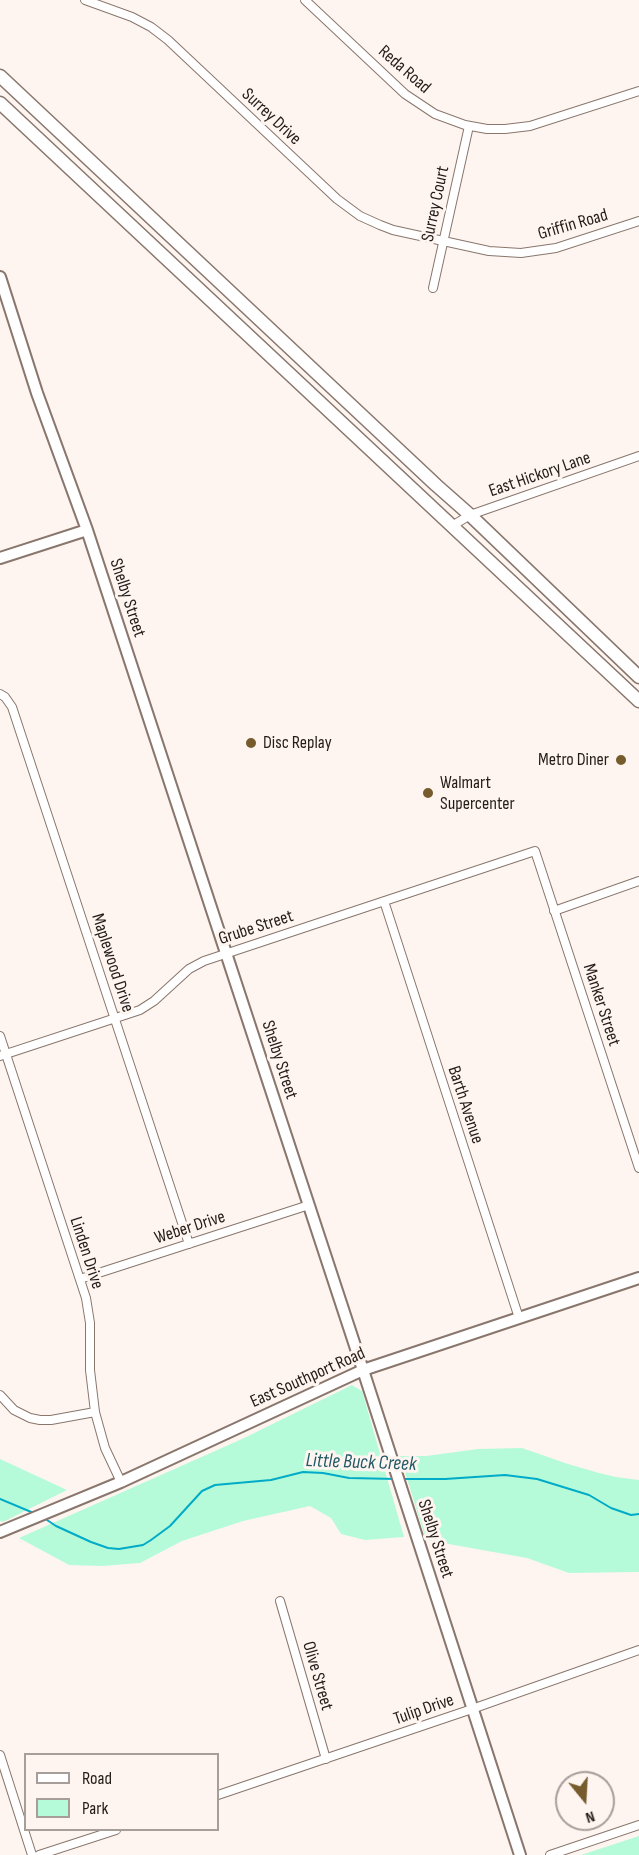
<!DOCTYPE html>
<html>
<head>
<meta charset="utf-8">
<style>
	body { margin:0 }
	#map { position:relative; width:639px; height:1855px; overflow:hidden; background:#fef5f1; font-family:"Sofia Sans Condensed",sans-serif }
	canvas { display:block }
	.legend { position:absolute; left:24px; top:1753px; width:195px; height:78px; box-sizing:border-box; background:#fef5f1; border:2px solid #a79e9a; margin:0; padding:8px 10px; list-style:none; font-size:18px; color:#241c18 }
	.legend li { display:flex; align-items:center; gap:12px; height:30px }
	.legend b { width:30px; border:2px solid #a79e9a }
	.north { position:absolute; left:555px; top:1771px; width:60px; height:60px; box-sizing:border-box; background:#fef5f1; border:2px solid #a79e9a; border-radius:50%; rotate:162deg; font-size:16px; font-weight:700; line-height:24px; text-align:center; color:#241c18 }
	.north::after { content:''; display:block; margin:auto; width:21px; height:27px; background:#765b2d; clip-path:polygon(50% 0,100% 100%,50% 72%,0 100%) }
</style>
</head>
<body>
<div id="map">
<canvas width="639" height="1855"></canvas>
<ul class="legend">
<li><b style="height:8px;background:#fff"></b>Road</li>
<li><b style="height:16px;background:#b5fbd9"></b>Park</li>
</ul>
<div class="north">N</div>
</div>
<script>
const ctx = document.querySelector('canvas').getContext('2d');
ctx.lineJoin = 'round';
function fill(path, color) { ctx.fillStyle = color; ctx.fill(path, 'evenodd'); }
const toPath = rows => new Path2D(rows.map(r => 'M' + r).join(''));
function strokePath(path, color, width, dash) { ctx.strokeStyle = color; ctx.lineWidth = width; ctx.lineCap = dash ? 'butt' : 'round'; ctx.setLineDash(dash || []); ctx.stroke(path); }
function label(font, color, halo, rows, align = 'center') {
  ctx.font = font + ' "Sofia Sans Condensed",sans-serif'; ctx.lineWidth = 6; ctx.setLineDash([]); ctx.textBaseline = 'middle'; ctx.strokeStyle = halo; ctx.fillStyle = color; for (const [text, x, y, turn = 0] of rows) {
    ctx.save(); ctx.translate(x, y); ctx.rotate((+turn || 0) * Math.PI / 180); ctx.textAlign = isNaN(turn) ? turn : align; if (halo) ctx.strokeText(text, 0, 0); ctx.fillText(text, 0, 0); ctx.restore();
  }
}
fill(toPath([
	[352,1385,362,1391,404,1537,365,1540,341,1534,331,1518,310,1506,243,1521,182,1541,140,1563,102,1566,69,1565,19,1538,242,1439],
	[522,1448,568,1464,599,1473,616,1477,639,1480,639,1572,569,1573,527,1558,426,1540,400,1456,426,1456,478,1449],
	[0,1459,67,1490,3,1522,0,1521],
	[639,1836,639,1855,581,1855]
]), '#b5fbd9');
strokePath(toPath([
	[402,1479,445,1479,505,1475,537,1479,589,1495,611,1508,631,1515,639,1514],
	[0,1499,36,1514],
	[44,1518,56,1526,91,1542,108,1548,119,1549,143,1545,151,1540,170,1526,202,1491,215,1485,271,1480,303,1472,323,1473,349,1478,396,1479]
]), '#00abc8', 2);
const street = toPath([
	[85,0,132,17,151,27,168,40,337,199,360,216,380,225,393,230,489,251,521,253,556,248,639,221],
	[305,0,405,94,435,114,465,125,487,129,505,129,530,126,639,91],
	[433,288,469,126],
	[452,526,470,515,639,456],
	[0,694,5,697,12,707,189,1244],
	[384,901,519,1318],
	[554,911,639,881],
	[0,1036,86,1298,90,1323,90,1370,95,1412,105,1448,121,1482],
	[0,1056,140,1010,154,1001,189,969,204,961,535,851,639,1168],
	[80,1279,309,1205],
	[0,1395,14,1410,30,1418,40,1420,51,1420,95,1412],
	[280,1601,326,1759],
	[0,1755,32,1855],
	[218,1795,472,1709,639,1650],
	[39,1855,116,1830],
	[550,1855,639,1825]
]);
const secondary = toPath([
	[0,277,37,393,87,530,363,1370,520,1855],
	[0,558,87,530],
	[0,1532,121,1482,363,1370,639,1278]
]);
const primary = toPath([
	[0,76,436,485,470,515,639,677],
	[0,103,639,701]
]);
strokePath(street, '#89766c', 10);
strokePath(secondary, '#89766c', 14);
strokePath(primary, '#89766c', 15);
strokePath(street, '#fff', 8);
strokePath(secondary, '#fff', 10);
strokePath(primary, '#fff', 12);
for (const [x, y, r, color] of [
	[251,743,6,"#765b2d"],
	[621,760,6,"#765b2d"],
	[428,793,6,"#765b2d"]
]) { const dot = new Path2D(); dot.arc(x, y, r, 0, 2 * Math.PI); ctx.fillStyle = color; ctx.fill(dot); strokePath(dot, '#fef5f1', 2); }
label('18px', '#241c18', '#fef5f1', [
	["Reda Road",404,70,41],
	["Surrey Drive",271,117,43],
	["Surrey Court",436,204,-78],
	["Griffin Road",573,225,-16],
	["East Hickory Lane",540,475,-19],
	["Shelby Street",127,598,72],
	["Grube Street",256,928,-18],
	["Maplewood Drive",112,963,72],
	["Manker Street",601,1005,72],
	["Shelby Street",279,1060,72],
	["Barth Avenue",465,1105,72],
	["Weber Drive",190,1228,-18],
	["Linden Drive",86,1253,72],
	["East Southport Road",308,1378,-24],
	["Shelby Street",435,1539,72],
	["Olive Street",317,1676,74],
	["Tulip Drive",424,1710,-19]
]);
label('18px', '#241c18', '#fef5f1', [
	["Disc Replay",263,743],
	["Metro Diner",609,760,"right"],
	["Walmart",440,783],
	["Supercenter",440,804]
], 'left');
label('italic 20px', '#245b67', '#fef5f1', [
	["Little Buck Creek",361,1463,2]
]);
</script>
</body>
</html>
